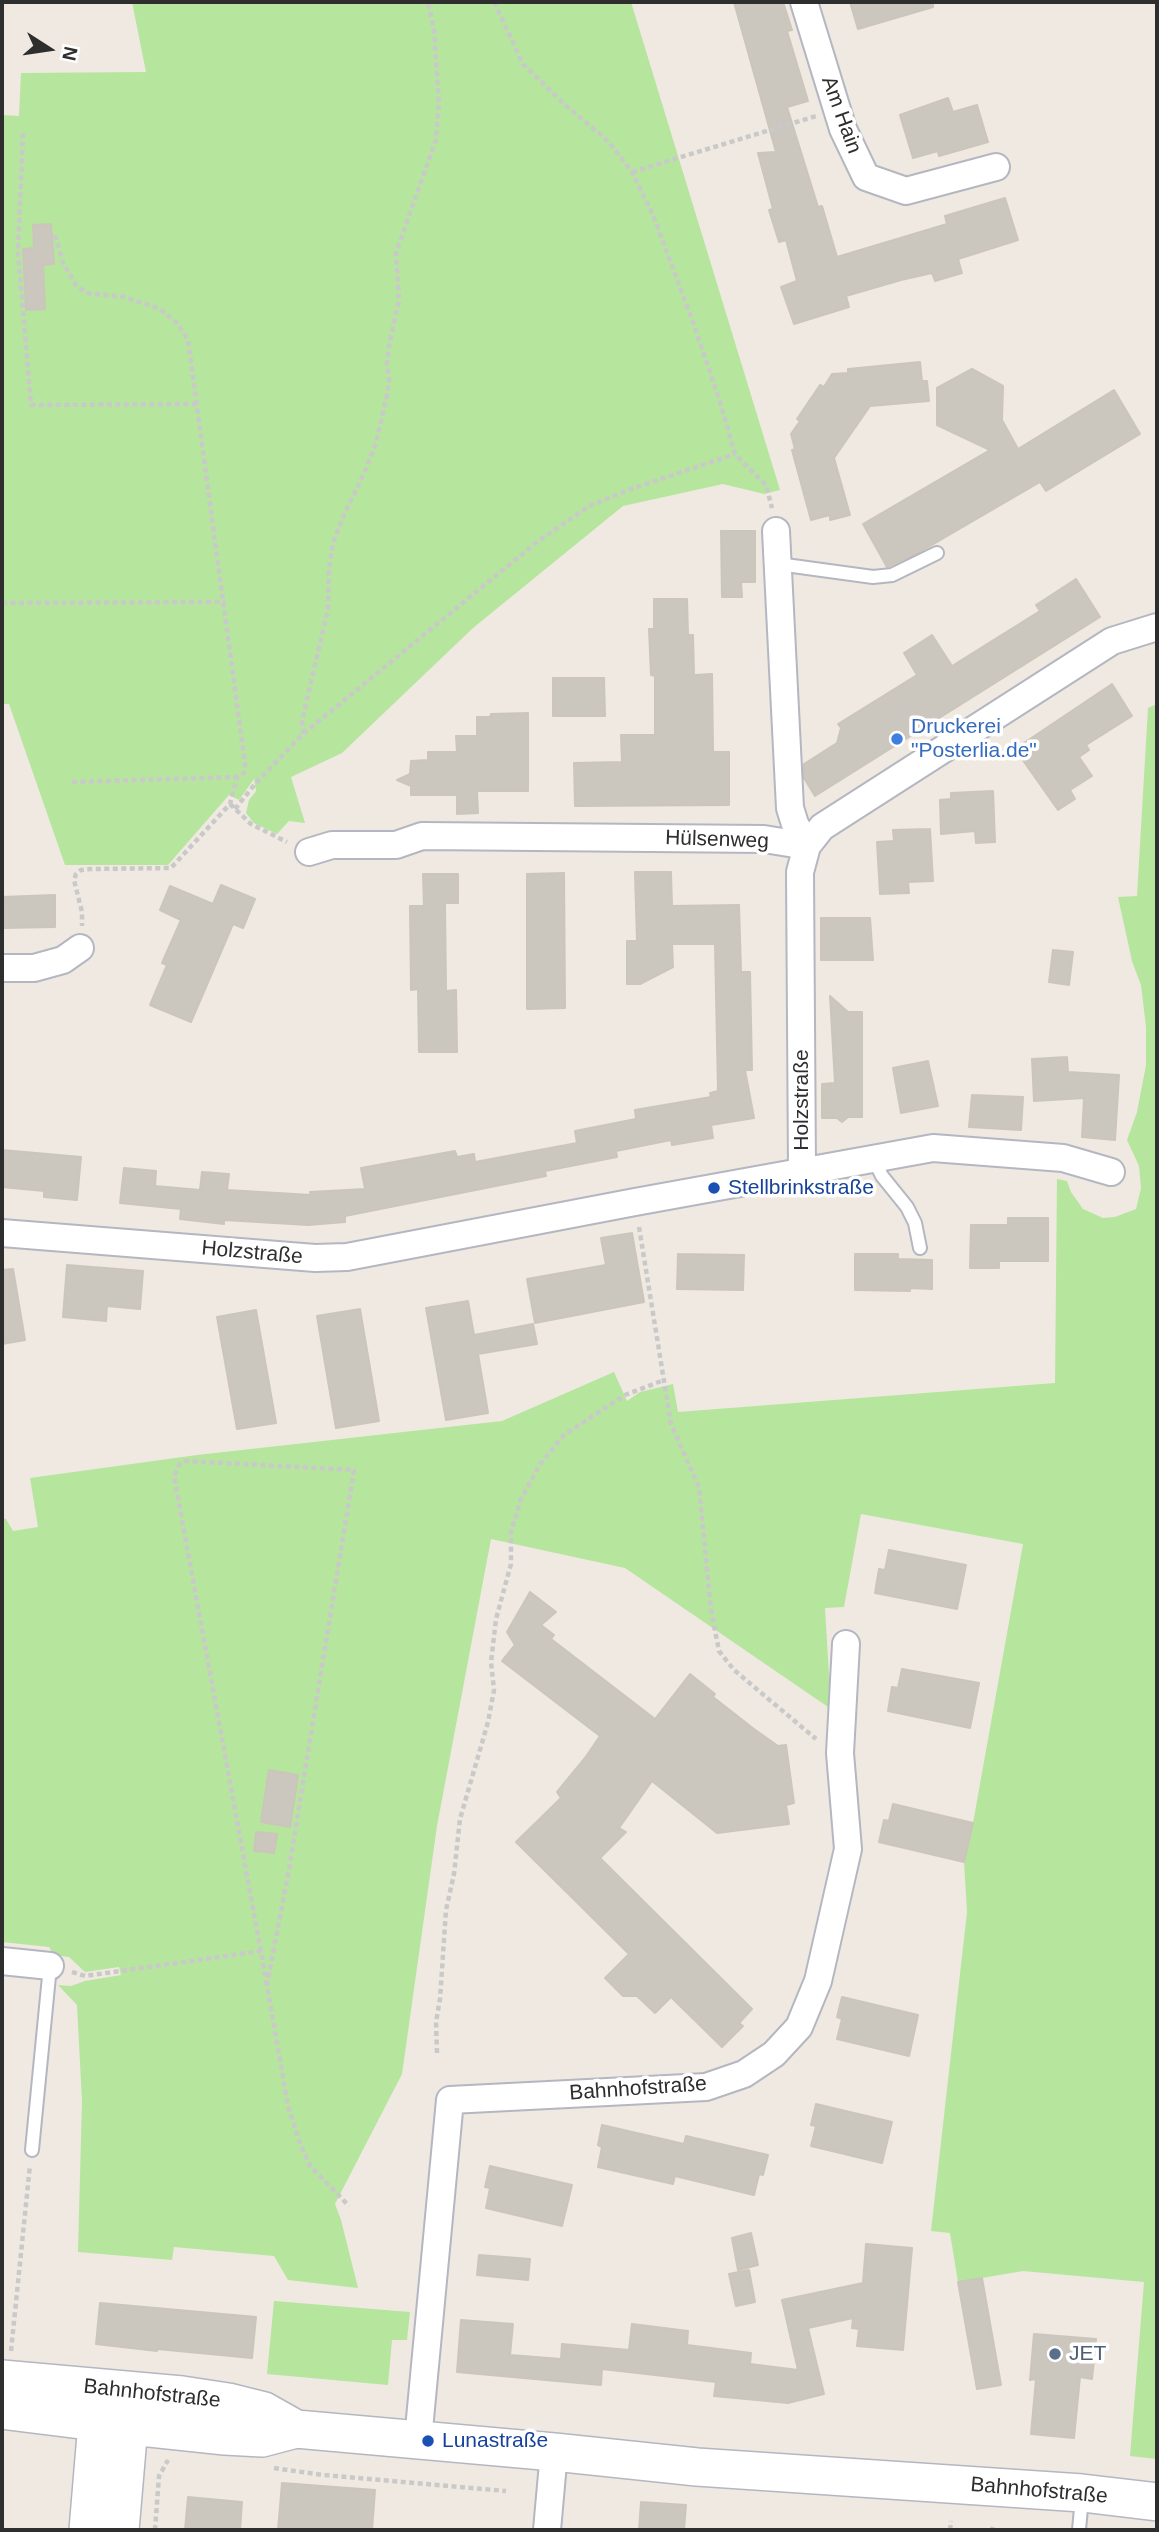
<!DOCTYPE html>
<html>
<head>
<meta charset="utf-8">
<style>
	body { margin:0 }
	#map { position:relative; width:1159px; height:2532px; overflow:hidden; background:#efe9e1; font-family:Arial,sans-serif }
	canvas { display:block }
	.frame { position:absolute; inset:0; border:4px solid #2e2e2e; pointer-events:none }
	.north { position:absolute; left:14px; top:14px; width:70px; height:70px; -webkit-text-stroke:5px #fff; paint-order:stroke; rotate:102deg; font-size:19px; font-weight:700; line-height:28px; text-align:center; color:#2e2e2e }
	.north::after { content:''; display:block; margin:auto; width:24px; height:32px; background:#2e2e2e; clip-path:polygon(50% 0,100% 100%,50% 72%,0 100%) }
</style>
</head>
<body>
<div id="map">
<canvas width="1159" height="2532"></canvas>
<div class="frame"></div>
<div class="north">N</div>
</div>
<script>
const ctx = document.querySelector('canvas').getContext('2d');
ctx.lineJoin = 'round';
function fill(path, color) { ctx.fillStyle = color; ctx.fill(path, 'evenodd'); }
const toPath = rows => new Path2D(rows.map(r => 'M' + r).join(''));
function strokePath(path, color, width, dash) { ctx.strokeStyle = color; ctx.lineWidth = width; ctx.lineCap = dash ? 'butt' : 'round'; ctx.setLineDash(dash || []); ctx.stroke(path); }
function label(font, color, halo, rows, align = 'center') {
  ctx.font = font + ' Arial,sans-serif'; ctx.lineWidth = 7; ctx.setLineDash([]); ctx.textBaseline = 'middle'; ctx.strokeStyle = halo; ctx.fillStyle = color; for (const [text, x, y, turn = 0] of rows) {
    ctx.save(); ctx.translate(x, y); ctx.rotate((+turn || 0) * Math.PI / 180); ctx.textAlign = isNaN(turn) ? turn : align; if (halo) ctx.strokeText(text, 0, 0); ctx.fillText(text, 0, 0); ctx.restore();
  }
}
fill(toPath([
	[132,2,631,2,780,490,764,494,723,484,623,506,473,628,342,753,291,777,305,823,289,821,277,834,254,823,246,813,249,800,256,791,254,779,239,800,229,795,168,865,65,865,9,704,2,704,2,115,19,116,21,73,146,72],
	[1157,704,1157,2459,1130,2456,1144,2282,1023,2271,958,2282,950,2233,931,2231,967,1912,964,1862,973,1823,1023,1544,861,1514,844,1607,825,1608,831,1709,625,1568,491,1539,437,1826,402,2074,335,2204,341,2220,358,2288,288,2280,274,2256,174,2247,172,2260,78,2252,82,2101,77,2005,58,1985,71,1986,85,1981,121,1975,119,1967,85,1972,69,1957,54,1955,49,1947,2,1942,2,1518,6,1519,13,1531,38,1527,30,1478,197,1455,502,1421,614,1372,627,1401,640,1392,673,1384,678,1412,1055,1383,1057,1179,1067,1181,1071,1192,1083,1209,1103,1218,1115,1217,1136,1209,1141,1188,1139,1166,1127,1140,1137,1112,1146,1065,1146,1027,1141,985,1132,961,1118,897,1137,896,1148,708],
	[274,2301,410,2312,407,2340,392,2340,388,2385,267,2374]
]), '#b6e59e');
const building = toPath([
	[734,2,783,2,792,30,787,31,808,101,787,107,818,207,822,206,837,257,947,224,945,216,1005,198,1018,240,958,259,962,273,935,281,932,273,901,280,846,296,849,307,794,324,781,287,797,281,786,240,779,242,769,210,773,209,758,153,776,152,734,2],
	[850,2,933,2,933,7,858,29,850,2],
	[948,98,953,112,977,105,988,142,939,156,938,151,913,158,900,115,948,98],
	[51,224,54,264,43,265,45,309,26,310,23,249,34,248,33,225,51,224],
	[920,362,922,381,927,381,929,401,870,406,834,458,850,515,830,520,830,515,811,520,792,450,795,449,791,434,800,421,797,419,820,385,824,387,832,374,848,373,848,369,920,362],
	[972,369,1003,386,1002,420,1018,449,1114,390,1140,434,1046,491,1040,482,918,553,887,567,863,524,990,450,937,425,937,388,972,369],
	[721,531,755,531,755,582,741,582,742,597,722,597,721,531],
	[1076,579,1100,617,815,796,804,778,804,764,837,743,841,728,838,724,917,675,904,653,932,635,952,666,1040,611,1036,605,1076,579],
	[654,599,687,599,688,635,693,635,694,675,712,674,713,752,729,752,729,805,575,806,574,763,622,762,621,735,655,735,655,676,651,675,649,629,654,629,654,599],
	[553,678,604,678,605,716,553,716,553,678],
	[1112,684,1132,716,1086,745,1089,750,1079,757,1092,776,1070,790,1075,799,1058,810,1015,749,1112,684],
	[528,713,528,791,477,791,478,813,457,814,457,795,411,795,411,786,397,780,410,774,411,761,428,760,428,752,457,752,456,736,477,736,477,717,490,717,491,714,528,713],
	[993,791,995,842,976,843,975,831,941,834,940,800,951,799,951,793,993,791],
	[930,829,933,881,908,882,909,893,880,894,877,842,894,841,893,830,930,829],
	[635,872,671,872,672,906,739,905,741,972,750,972,752,1070,745,1070,754,1118,711,1125,713,1138,672,1145,671,1140,616,1151,617,1157,545,1171,546,1176,345,1216,345,1222,308,1225,224,1220,224,1224,180,1219,181,1209,120,1203,124,1168,156,1171,155,1186,200,1190,202,1172,229,1174,227,1190,311,1195,310,1192,365,1189,361,1168,455,1151,457,1157,474,1154,475,1162,577,1143,575,1131,636,1119,635,1110,711,1097,710,1093,718,1091,715,944,672,944,673,967,640,984,627,984,627,941,637,941,635,872],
	[564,873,565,1008,527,1009,527,874,564,873],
	[423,874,458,874,458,903,445,903,446,991,456,990,457,1052,419,1052,418,989,411,990,410,906,424,906,423,874],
	[221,885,255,899,243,928,233,924,191,1022,150,1005,167,965,162,963,181,920,160,910,170,886,213,904,221,885],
	[55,895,55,927,2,928,2,897,55,895],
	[821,918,870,918,873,960,821,960,821,918],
	[1053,950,1073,952,1069,985,1049,982,1053,950],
	[830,996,848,1012,862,1012,862,1117,848,1117,842,1122,837,1118,822,1118,822,1084,835,1083,830,996],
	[1067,1057,1068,1072,1119,1075,1115,1140,1082,1137,1084,1098,1034,1101,1032,1059,1067,1057],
	[928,1061,938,1106,901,1113,893,1068,928,1061],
	[972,1095,1023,1097,1021,1130,969,1127,972,1095],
	[2,1150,81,1157,77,1200,44,1197,44,1191,2,1187,2,1150],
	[1008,1218,1048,1218,1048,1261,999,1261,999,1268,970,1268,971,1225,1008,1225,1008,1218],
	[632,1233,644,1302,535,1323,527,1279,606,1265,601,1238,632,1233],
	[678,1254,744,1255,743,1290,677,1289,678,1254],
	[855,1254,898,1254,898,1259,932,1260,932,1289,910,1288,910,1291,855,1290,855,1254],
	[67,1265,143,1271,140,1309,107,1306,106,1321,63,1317,67,1265],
	[13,1269,25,1340,2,1344,2,1270,13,1269],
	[468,1301,474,1335,533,1324,537,1344,478,1354,488,1413,446,1420,426,1308,468,1301],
	[360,1309,379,1421,336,1428,317,1316,360,1309],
	[256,1310,276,1423,237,1429,217,1317,256,1310],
	[889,1550,966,1565,957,1609,875,1593,879,1569,885,1570,889,1550],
	[530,1592,556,1612,541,1625,554,1635,551,1639,655,1719,690,1674,715,1694,713,1697,754,1729,778,1746,786,1745,794,1803,786,1805,789,1824,717,1833,652,1781,619,1828,626,1832,600,1858,752,2009,739,2023,743,2026,722,2047,671,1997,655,2013,637,1996,623,1996,605,1978,629,1954,516,1842,561,1798,557,1792,585,1758,600,1736,502,1661,515,1645,507,1632,530,1592],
	[902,1669,979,1683,970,1728,888,1711,892,1687,898,1688,902,1669],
	[269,1770,298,1775,290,1827,261,1822,269,1770],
	[893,1804,973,1823,964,1862,879,1842,884,1820,889,1821,893,1804],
	[256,1832,277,1834,274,1853,254,1851,256,1832],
	[842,1997,918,2015,909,2056,837,2039,842,2019,837,2017,842,1997],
	[816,2104,892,2122,882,2163,811,2146,816,2126,811,2125,816,2104],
	[602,2125,684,2144,686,2136,768,2155,763,2175,759,2174,754,2195,675,2176,673,2184,598,2167,602,2147,598,2145,602,2125],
	[490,2166,572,2185,562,2226,486,2208,490,2188,485,2187,490,2166],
	[751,2233,758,2265,738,2270,732,2238,751,2233],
	[866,2244,912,2248,903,2350,857,2346,859,2329,852,2328,853,2318,808,2328,824,2394,788,2403,714,2396,716,2382,602,2369,601,2385,457,2372,461,2320,513,2324,510,2355,561,2359,562,2344,629,2350,632,2324,688,2331,687,2345,751,2353,750,2364,798,2370,782,2300,863,2283,866,2244],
	[479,2255,530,2259,528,2280,477,2275,479,2255],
	[749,2270,755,2302,736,2306,729,2274,749,2270],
	[982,2278,1001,2385,977,2389,958,2282,982,2278],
	[100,2303,256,2317,252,2358,157,2349,157,2351,96,2344,100,2303],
	[1034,2334,1096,2339,1092,2379,1080,2377,1074,2438,1031,2434,1036,2379,1030,2380,1034,2334],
	[282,2483,375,2490,372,2530,278,2530,282,2483],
	[188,2497,242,2502,240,2530,185,2530,188,2497],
	[641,2502,686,2505,684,2530,639,2530,641,2502]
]);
fill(building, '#cbc7bf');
strokePath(building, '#cbc5ba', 2);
const service = toPath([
	[778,564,873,577,892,575,937,553],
	[874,1160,882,1176,907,1207,915,1223,920,1248],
	[32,2150,50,1966],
	[1079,2530,1082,2497]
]);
const minor = toPath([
	[804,2,843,129,866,177,906,191,996,167],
	[776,531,790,808,795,824,807,846],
	[309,852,332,845,396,845,422,836,764,839,807,846],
	[2,968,34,968,63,960,80,948],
	[802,1171,800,872,807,846,822,827,1112,641,1157,627],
	[2,1233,315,1258,347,1257,635,1202,933,1148,1063,1158,1111,1172],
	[2,1961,50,1966],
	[418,2440,450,2100,706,2087,744,2074,774,2054,799,2027,818,1981,848,1849,840,1753,846,1644],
	[547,2530,554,2452]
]);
const secondary = toPath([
	[2,2379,182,2395,228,2402,264,2411,296,2429],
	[2,2410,129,2426,225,2436,262,2438,296,2429,554,2452,697,2467,1082,2493,1157,2502],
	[88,2530,99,2399],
	[120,2530,131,2402]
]);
strokePath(service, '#b4b7c1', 16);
strokePath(minor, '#b4b7c1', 30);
strokePath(secondary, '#b4b7c1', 40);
strokePath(toPath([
	[494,2,523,64,564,104,609,142,632,172,653,215,694,325,720,402,735,454,766,485,772,508],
	[23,133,18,251,31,405,198,404],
	[632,172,816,116],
	[55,235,63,263,76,285,86,293,124,297,160,309,177,323,188,340,245,764,244,773,237,777,230,804,171,868,91,869,81,870,76,874,74,880,82,912,82,926],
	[2,603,225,602],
	[303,734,302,721,328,609,329,570,333,543,342,519,366,469,376,443,387,395,389,380,387,364,389,345,399,300,396,253,436,139,439,104,434,30,428,2],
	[72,782,237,777],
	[230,804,251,824,287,842],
	[235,809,255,784,303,734,537,542,589,506,631,489,735,454],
	[639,1227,671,1424,699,1487,711,1610,719,1651,734,1670,816,1739],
	[72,1972,85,1976,261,1951],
	[267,1985,174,1476,179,1465,187,1461,354,1470,289,1869,267,1985,288,2106,300,2143,310,2166,349,2206],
	[437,2053,436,2022,440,1999,446,1910,454,1874,460,1819,488,1722,494,1690,491,1662,496,1619,511,1564,511,1532,521,1499,540,1464,564,1435,625,1395,664,1380],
	[11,2351,30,2165],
	[274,2468,323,2475,506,2491],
	[155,2530,159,2476,168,2460],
	[950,2530,951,2521],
	[992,2530,993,2527]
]), '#c9c9c9', 4.5, [5, 3.5]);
strokePath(service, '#fff', 12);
strokePath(minor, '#fff', 26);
strokePath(secondary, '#fff', 37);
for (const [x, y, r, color] of [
	[897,739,7,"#3f7fe0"],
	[714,1188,7,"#1a4fb4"],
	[1055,2354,7,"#5c6f8a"],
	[428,2441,7,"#1a4fb4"]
]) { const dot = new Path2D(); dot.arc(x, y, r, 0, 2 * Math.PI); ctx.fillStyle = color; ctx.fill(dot); strokePath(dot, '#fff', 2.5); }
label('21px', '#2e2e2e', '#fff', [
	["Am Hain",841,115,70],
	["Hülsenweg",717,840,2],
	["Holzstraße",802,1100,-90],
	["Holzstraße",252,1253,5],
	["Bahnhofstraße",638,2089,-4],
	["Bahnhofstraße",152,2394,6],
	["Bahnhofstraße",1039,2491,5]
]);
label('21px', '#366cbe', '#fff', [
	["Druckerei",911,727],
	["\"Posterlia.de\"",911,751]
], 'left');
label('21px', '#164399', '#fff', [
	["Stellbrinkstraße",728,1188],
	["Lunastraße",442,2441]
], 'left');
label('21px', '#4e5e75', '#fff', [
	["JET",1069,2354]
], 'left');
</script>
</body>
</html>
